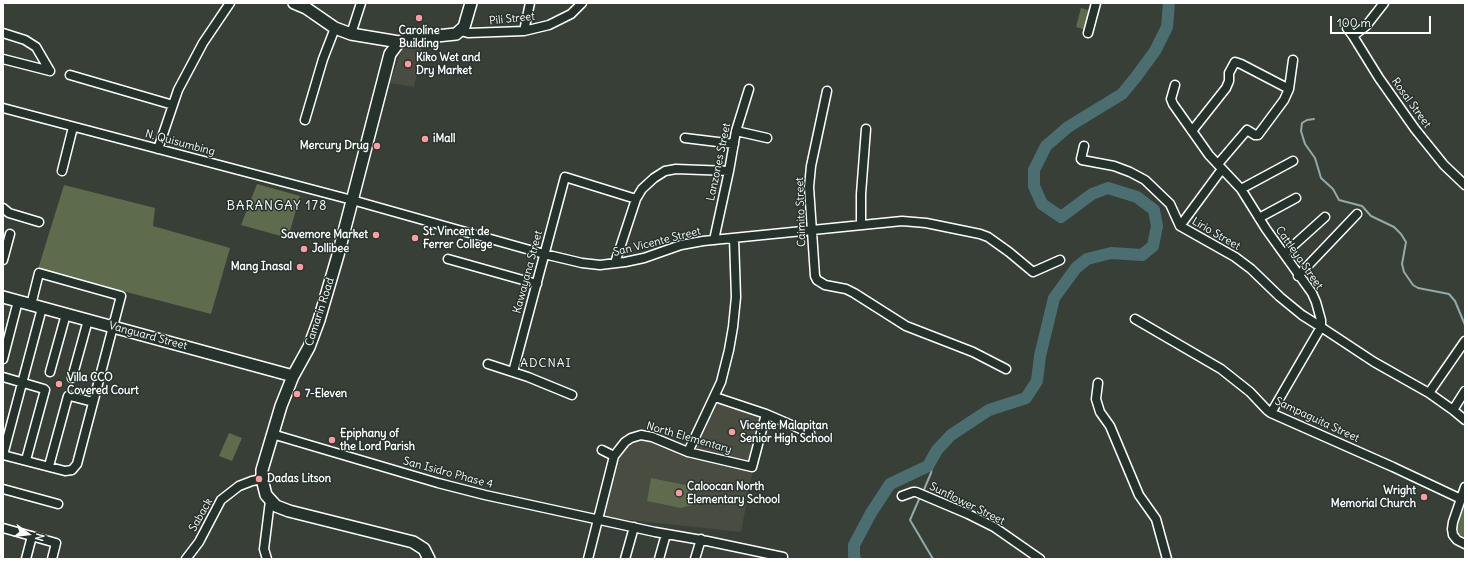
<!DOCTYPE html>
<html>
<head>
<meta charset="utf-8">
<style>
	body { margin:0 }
	#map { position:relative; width:1468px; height:562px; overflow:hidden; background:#383f36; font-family:Delius,sans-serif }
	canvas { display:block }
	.frame { position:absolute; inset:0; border:4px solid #fff; pointer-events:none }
	.north { position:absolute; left:8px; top:514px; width:40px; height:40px; -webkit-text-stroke:3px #26332d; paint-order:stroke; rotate:105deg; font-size:11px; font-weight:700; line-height:16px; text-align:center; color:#fff }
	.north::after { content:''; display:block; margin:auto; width:14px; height:18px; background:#fff; clip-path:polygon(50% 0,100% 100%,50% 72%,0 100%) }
	.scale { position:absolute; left:1330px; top:16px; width:101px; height:18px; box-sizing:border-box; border:2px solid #fff; border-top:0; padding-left:5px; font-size:12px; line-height:14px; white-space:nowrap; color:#fff; -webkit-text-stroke:3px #26332d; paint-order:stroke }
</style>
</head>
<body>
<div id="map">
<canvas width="1468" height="562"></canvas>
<div class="frame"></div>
<div class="north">N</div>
<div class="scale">100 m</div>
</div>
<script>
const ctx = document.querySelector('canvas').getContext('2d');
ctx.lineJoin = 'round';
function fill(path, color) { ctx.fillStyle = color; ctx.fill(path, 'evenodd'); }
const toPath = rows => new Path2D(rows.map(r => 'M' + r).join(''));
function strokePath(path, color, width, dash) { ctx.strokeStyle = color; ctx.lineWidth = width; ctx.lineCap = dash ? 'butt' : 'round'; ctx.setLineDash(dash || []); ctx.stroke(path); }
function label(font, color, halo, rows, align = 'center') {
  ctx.font = font + ' Delius,sans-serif'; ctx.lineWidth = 3; ctx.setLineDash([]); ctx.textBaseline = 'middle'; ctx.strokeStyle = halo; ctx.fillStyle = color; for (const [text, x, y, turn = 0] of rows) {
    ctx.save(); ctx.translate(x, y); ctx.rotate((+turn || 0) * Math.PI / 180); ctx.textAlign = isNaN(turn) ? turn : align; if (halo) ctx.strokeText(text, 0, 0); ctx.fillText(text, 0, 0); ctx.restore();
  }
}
fill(toPath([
	[424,42,414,87,390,83,403,45],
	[716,401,765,414,754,464,694,449],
	[641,439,695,455,753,469,741,532,602,517,619,460,629,444]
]), '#494c40');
fill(toPath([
	[1081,8,1091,11,1086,30,1076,27],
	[257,184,300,196,288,238,241,225],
	[64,185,155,208,153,226,230,248,211,314,38,269],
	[229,433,242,438,232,461,219,456],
	[651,478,685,485,694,493,692,505,681,508,647,501],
	[1465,505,1465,537,1454,532]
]), '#5e6c4d');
strokePath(toPath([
	[1314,119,1307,120,1302,123,1301,131,1305,144,1315,158,1321,178,1333,189,1339,200,1362,206,1371,216,1394,227,1401,234,1406,242,1402,264,1404,272,1413,285,1418,288,1449,294,1455,301,1465,325],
	[923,492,931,473,934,455],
	[920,497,910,520,933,559]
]), '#93a9aa', 2);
strokePath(toPath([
	[855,559,854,555,854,545,871,513,890,484,928,466,937,450,951,435,989,410,1026,398,1037,381,1040,356,1054,298,1076,268,1087,259,1111,253,1142,255,1153,246,1157,226,1154,210,1137,197,1108,188,1092,194,1061,217,1042,204,1034,186,1034,170,1046,146,1068,127,1122,94,1136,77,1155,51,1167,27,1169,3]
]), '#4b6f71', 12);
const street = toPath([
	[1347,28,1353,36,1379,78,1415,129,1444,165,1465,185],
	[461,31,468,33,524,31,549,25,571,14,582,3],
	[524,31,530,3],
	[3,33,25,40,36,47,50,71],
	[1088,33,1096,3],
	[351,34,361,3],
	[1353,36,1366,26,1384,3],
	[3,59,50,71],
	[70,75,173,105],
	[1175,85,1171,99,1173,104,1209,155,1241,189,1266,229,1312,293,1316,302,1321,320,1321,327,1374,362,1429,393,1453,410,1465,420],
	[827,91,811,166,809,187,815,276,817,280,825,285,846,289,854,293,906,326,973,352,1006,369],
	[3,108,352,200,544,254,582,263,600,265,625,262,644,258,681,245,703,241,902,221,926,223,980,234,988,237,1009,252,1033,272,1060,260],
	[305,120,323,59,335,28],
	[736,131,767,138],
	[1192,131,1226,88,1229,81,1229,73,1235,62,1241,64,1289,89],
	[685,138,734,144],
	[1084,146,1081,159,1082,160,1114,166,1130,172,1145,180,1170,204,1180,226,1235,257,1251,269,1280,297,1302,315,1321,327,1271,413],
	[158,149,178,90,203,43,230,3],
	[1218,164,1247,130,1255,135,1258,135,1284,100,1289,89,1293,60],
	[62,171,73,127],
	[1241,189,1293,161],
	[3,208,9,213,39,222],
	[1259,218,1296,198],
	[861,225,861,194,866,129],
	[1180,226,1222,169],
	[714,240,729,171,736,131,749,89],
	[1284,254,1325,217],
	[448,259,537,284],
	[3,260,10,234],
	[615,263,636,199,642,189,654,178,665,171,676,169,729,171],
	[1298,276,1357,214],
	[1135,319,1221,369,1250,392,1267,410,1271,413,1393,467,1461,499],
	[3,359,18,301],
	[488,364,528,377,572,395],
	[50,372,66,314],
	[513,372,565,177,636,199],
	[3,377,44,389],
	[72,378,88,320],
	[1098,383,1096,399,1100,412,1110,426,1139,495,1156,519,1167,559],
	[1429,393,1465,341],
	[70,396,93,402],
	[715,397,766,414,810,433],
	[1453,410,1465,391],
	[272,434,438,483,485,495,655,532,707,541,783,557],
	[602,450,614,456],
	[688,452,721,382,729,350,733,327,736,297,734,238],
	[3,455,65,471,72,470,77,464,121,296,39,273,31,305],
	[3,455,42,308],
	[26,460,45,390],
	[49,466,68,396],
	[1465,487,1453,522,1452,529,1453,535,1457,540,1465,544],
	[3,489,58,504],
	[902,496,913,492,916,492,968,514,994,527,1040,559],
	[3,528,56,543,52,559],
	[26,559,32,536],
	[186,559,199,542,221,500,239,486,252,481,262,479],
	[267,559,264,549,270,501],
	[588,559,614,456,625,442,631,438,641,435,652,437,688,452,752,467,766,414],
	[625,559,634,527],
	[659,559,666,534],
	[695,559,701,539]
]);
const secondary = toPath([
	[294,3,306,8,335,28,351,34,399,42],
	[3,297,293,376],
	[429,559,424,549,413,542,289,511,276,506,266,495,262,479,262,470,281,406,293,376,309,347,319,320,338,255,390,54,399,42,407,39,456,34,464,27,471,3]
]);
strokePath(street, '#fff', 11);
strokePath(secondary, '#fff', 14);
strokePath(street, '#26332d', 8);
strokePath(secondary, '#26332d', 11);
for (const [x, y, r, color] of [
	[419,18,4,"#ff9aa2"],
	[408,64,4,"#ff9aa2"],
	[425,139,4,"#ff9aa2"],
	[377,146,4,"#ff9aa2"],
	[376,235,4,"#ff9aa2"],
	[415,238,4,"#ff9aa2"],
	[304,249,4,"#ff9aa2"],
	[300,267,4,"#ff9aa2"],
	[59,384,4,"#ff9aa2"],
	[297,394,4,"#ff9aa2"],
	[732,432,4,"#ff9aa2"],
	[332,440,4,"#ff9aa2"],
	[259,479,4,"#ff9aa2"],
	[679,493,4,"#ff9aa2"],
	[1424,497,4,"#ff9aa2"]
]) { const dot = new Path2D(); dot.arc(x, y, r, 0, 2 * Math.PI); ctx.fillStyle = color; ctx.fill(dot); strokePath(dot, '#26332d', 1.5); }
label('11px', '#fff', '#26332d', [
	["Pili Street",512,19,-6],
	["Rosal Street",1411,103,54],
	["N. Quisumbing",180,143,15],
	["Lanzones Street",719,162,-78],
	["Caimito Street",801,212,-92],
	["Lirio Street",1216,234,30],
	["San Vicente Street",657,242,-14],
	["Cattleya Street",1299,258,55],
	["Kawayana Street",528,272,-75],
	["Camarin Road",320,312,-72],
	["Vanguard Street",148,336,15],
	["Sampaguita Street",1317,420,25],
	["North Elementary",689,438,16],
	["San Isidro Phase 4",448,473,15],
	["Sunflower Street",967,504,26],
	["Saback",201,515,-61]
]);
label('bold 11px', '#fff', '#26332d', [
	["Caroline",419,31,"center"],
	["Building",419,44,"center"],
	["Kiko Wet and",416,58],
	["Dry Market",416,71],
	["iMall",433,139],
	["Mercury Drug",369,146,"right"],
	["St. Vincent de",423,232],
	["Ferrer College",423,245],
	["Savemore Market",368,235,"right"],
	["Jollibee",312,249],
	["Mang Inasal",292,267,"right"],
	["Villa CCO",67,378],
	["Covered Court",67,391],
	["7-Eleven",305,394],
	["Vicente Malapitan",740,426],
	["Senior High School",740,439],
	["Epiphany of",340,434],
	["the Lord Parish",340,447],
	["Dadas Litson",267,479],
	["Caloocan North",687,487],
	["Elementary School",687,500],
	["Wright",1416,491,"right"],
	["Memorial Church",1416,504,"right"]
], 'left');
ctx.letterSpacing = '1px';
label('12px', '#fff', '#26332d', [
	["ADCNAI",546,364]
]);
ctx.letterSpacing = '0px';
ctx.letterSpacing = '1px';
label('13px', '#fff', '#26332d', [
	["BARANGAY 178",277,206]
]);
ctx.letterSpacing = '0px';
</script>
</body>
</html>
